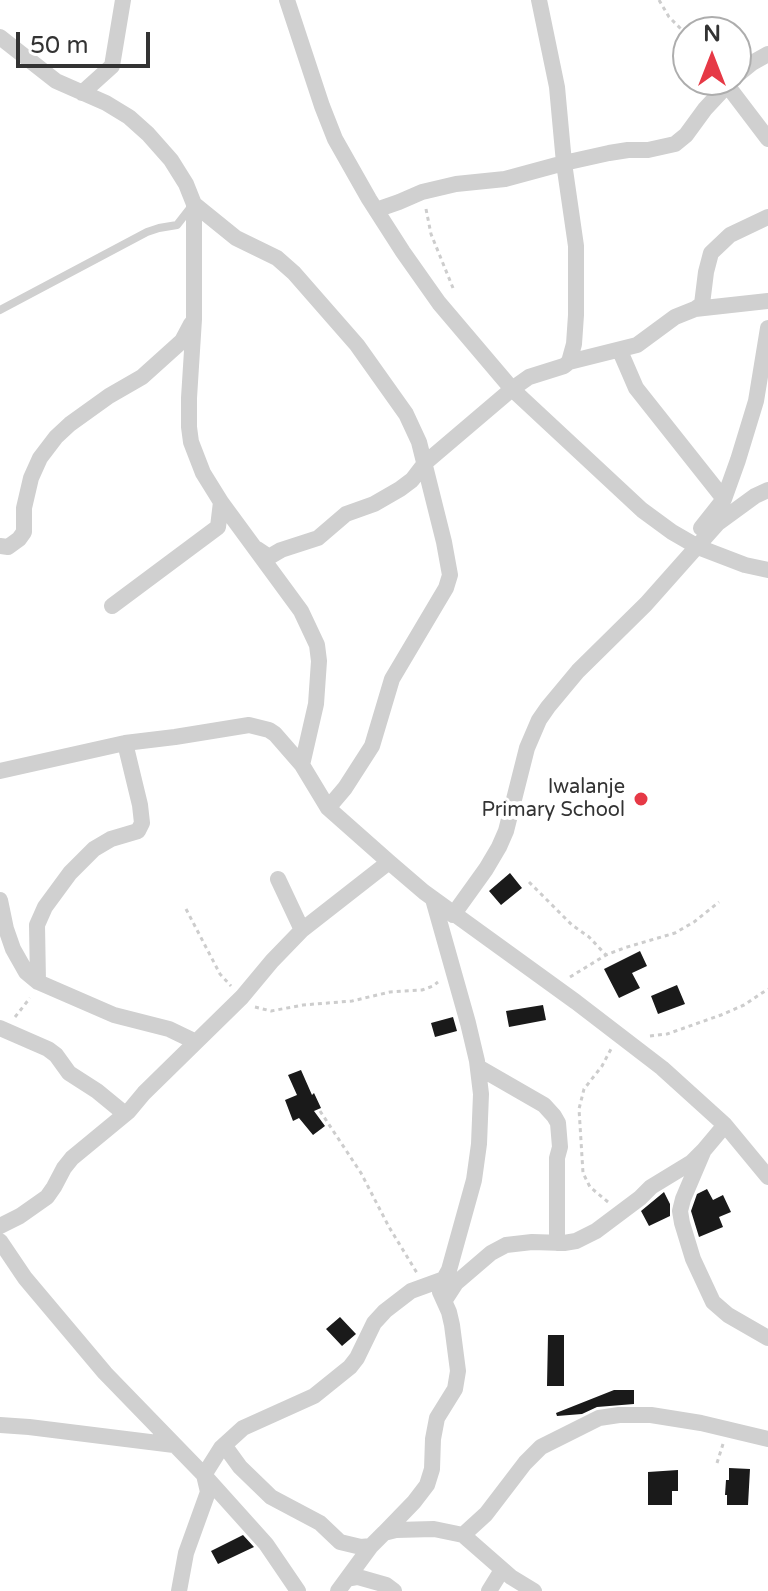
<!DOCTYPE html>
<html>
<head>
<meta charset="utf-8">
<style>
	body { margin:0 }
	#map { position:relative; width:768px; height:1591px; overflow:hidden; background:#fff; font-family:"Varela Round",sans-serif }
	canvas { display:block }
	.north { position:absolute; left:672px; top:16px; width:80px; height:80px; box-sizing:border-box; background:#fff; border:2px solid #adadad; border-radius:50%; rotate:0deg; font-size:22px; font-weight:700; line-height:32px; text-align:center; color:#333 }
	.north::after { content:''; display:block; margin:auto; width:28px; height:36px; background:#e63946; clip-path:polygon(50% 0,100% 100%,50% 72%,0 100%) }
	.scale { position:absolute; left:16px; top:32px; width:134px; height:36px; box-sizing:border-box; border:4px solid #333; border-top:0; padding-left:10px; font-size:24px; line-height:28px; white-space:nowrap; color:#333; -webkit-text-stroke:6px #fff; paint-order:stroke }
</style>
</head>
<body>
<div id="map">
<canvas width="768" height="1591"></canvas>
<div class="north">N</div>
<div class="scale">50 m</div>
</div>
<script>
const ctx = document.querySelector('canvas').getContext('2d');
ctx.lineJoin = 'round';
function fill(path, color) { ctx.fillStyle = color; ctx.fill(path, 'evenodd'); }
const toPath = rows => new Path2D(rows.map(r => 'M' + r).join(''));
function strokePath(path, color, width, dash) { ctx.strokeStyle = color; ctx.lineWidth = width; ctx.lineCap = dash ? 'butt' : 'round'; ctx.setLineDash(dash || []); ctx.stroke(path); }
function label(font, color, halo, rows, align = 'center') {
  ctx.font = font + ' "Varela Round",sans-serif'; ctx.lineWidth = 8; ctx.setLineDash([]); ctx.textBaseline = 'middle'; ctx.strokeStyle = halo; ctx.fillStyle = color; for (const [text, x, y, turn = 0] of rows) {
    ctx.save(); ctx.translate(x, y); ctx.rotate((+turn || 0) * Math.PI / 180); ctx.textAlign = isNaN(turn) ? turn : align; if (halo) ctx.strokeText(text, 0, 0); ctx.fillText(text, 0, 0); ctx.restore();
  }
}
fill(toPath([
	[510,873,522,888,501,905,489,891],
	[640,951,647,966,632,973,640,988,619,998,604,969],
	[677,985,685,1004,658,1014,651,996],
	[543,1005,546,1020,509,1027,506,1011],
	[453,1017,457,1031,435,1037,431,1023],
	[301,1070,312,1095,314,1093,321,1108,314,1111,325,1126,313,1135,299,1118,293,1121,285,1100,297,1095,288,1075],
	[707,1189,713,1200,723,1195,731,1212,719,1217,723,1227,699,1237,691,1211,697,1194],
	[664,1192,670,1204,670,1216,649,1226,641,1211],
	[340,1317,356,1334,342,1346,326,1329],
	[548,1335,564,1335,564,1386,547,1386],
	[614,1390,634,1390,634,1404,597,1407,582,1414,557,1416,556,1413],
	[729,1468,750,1469,748,1505,727,1505,727,1495,725,1495,726,1480,729,1480],
	[678,1470,678,1491,672,1491,672,1505,648,1505,648,1472],
	[243,1535,254,1547,218,1564,211,1551]
]), '#1a1a1a');
strokePath(toPath([
	[659,0,669,17,688,36],
	[426,209,431,234,453,288],
	[529,882,572,925,589,937,606,955],
	[186,909,220,974,231,986],
	[570,977,606,955,624,948,675,933,694,922,719,902],
	[255,1007,271,1011,303,1005,352,1001,390,992,422,990,433,986,438,982],
	[15,1017,30,998],
	[650,1036,667,1034,721,1015,744,1005,768,989],
	[320,1111,361,1173,389,1227,417,1273],
	[608,1202,590,1187,583,1173,579,1109,584,1089,602,1066,611,1049],
	[717,1463,723,1444]
]), '#cdcdcd', 3, [4, 4]);
strokePath(toPath([
	[0,310,147,232,159,228,177,225,191,207]
]), '#d0d0d0', 8);
strokePath(toPath([
	[287,0,322,106,335,139,369,199,403,252,439,303,512,389,642,510,672,532,698,547,745,565,768,570],
	[539,0,557,87,564,163,576,246,576,315,574,344,569,362],
	[0,37,56,81,106,103,129,117,148,134,171,160,186,184,194,204,194,319,189,398,189,427,191,442,203,473,221,502,301,611,317,645,319,661,316,704,302,765],
	[736,76,752,63,768,54],
	[727,85,768,139],
	[82,93,112,66,123,0],
	[194,204,236,238,277,258,294,273,357,345,406,414,419,442,444,542,450,575,446,588,392,679,372,746,345,788,328,808],
	[376,210,399,202,422,192,456,184,505,179,564,163,609,153,628,150,648,150,675,144,686,135,705,109,732,80],
	[695,309,702,304,706,272,711,253,730,235,768,217],
	[620,351,636,388,724,499],
	[701,528,724,499,738,460,756,401,768,328],
	[0,546,8,547,19,539,24,532,24,508,31,478,40,458,56,437,70,424,109,396,142,377,182,341,191,324],
	[257,549,269,557,281,550,318,538,346,514,374,504,400,489,412,480,425,463,512,389,529,377,564,366,569,362,637,345,675,317,695,309,768,301],
	[112,606,218,527,221,502],
	[0,771,125,743,175,737,249,725,269,730,275,734,302,765,328,808,389,862,424,892,576,1002,662,1068,725,1125,768,1177],
	[278,879,302,930],
	[0,900,6,929,13,949,26,972,38,982,114,1015,169,1029,196,1042],
	[453,915,486,869,499,847,506,831,527,748,539,720,548,707,578,671,646,604,718,523,755,496,768,490],
	[38,982,37,925,45,907,70,873,94,849,111,839,138,831,142,823,140,805,125,743],
	[0,1028,48,1049,56,1055,69,1073,97,1091,125,1114],
	[478,1067,544,1105,554,1116,558,1123,560,1147,557,1158,557,1243],
	[703,1152,683,1199,680,1211,682,1223,693,1259,713,1302,728,1315,768,1338],
	[0,1226,20,1216,47,1197,54,1187,64,1168,72,1158,129,1111,144,1093,242,997,272,961,302,930,389,862],
	[0,1241,25,1278,105,1373,204,1475,266,1544,298,1591],
	[445,1300,456,1283,491,1253,506,1245,532,1242,564,1243,576,1241,596,1231,640,1198,651,1187,692,1162,704,1150,725,1125],
	[0,1425,29,1427,174,1445],
	[224,1445,240,1467,271,1497,320,1523,340,1542,361,1547,371,1546],
	[384,1533,414,1502,427,1485,432,1469,433,1439,437,1418,455,1389,458,1371,452,1325,449,1312,440,1292],
	[463,1535,511,1577,534,1591],
	[347,1579,358,1577,386,1585,394,1591],
	[179,1591,186,1553,208,1492,204,1475,221,1448,243,1428,314,1396,350,1367,357,1358,374,1323,385,1311,411,1291,444,1279,449,1270,474,1180,479,1144,481,1094,477,1061,468,1023,433,899],
	[338,1591,371,1546,384,1533,396,1530,434,1529,463,1535,486,1514,525,1463,541,1447,599,1418,619,1415,651,1415,701,1423,768,1439],
	[489,1591,502,1570]
]), '#d0d0d0', 16);
for (const [x, y, r, color] of [
	[641,799,8,"#e63946"]
]) { const dot = new Path2D(); dot.arc(x, y, r, 0, 2 * Math.PI); ctx.fillStyle = color; ctx.fill(dot); strokePath(dot, '#fff', 3); }
label('20px', '#333', '#fff', [
	["Iwalanje",625,788],
	["Primary School",625,811]
], 'right');
</script>
</body>
</html>
